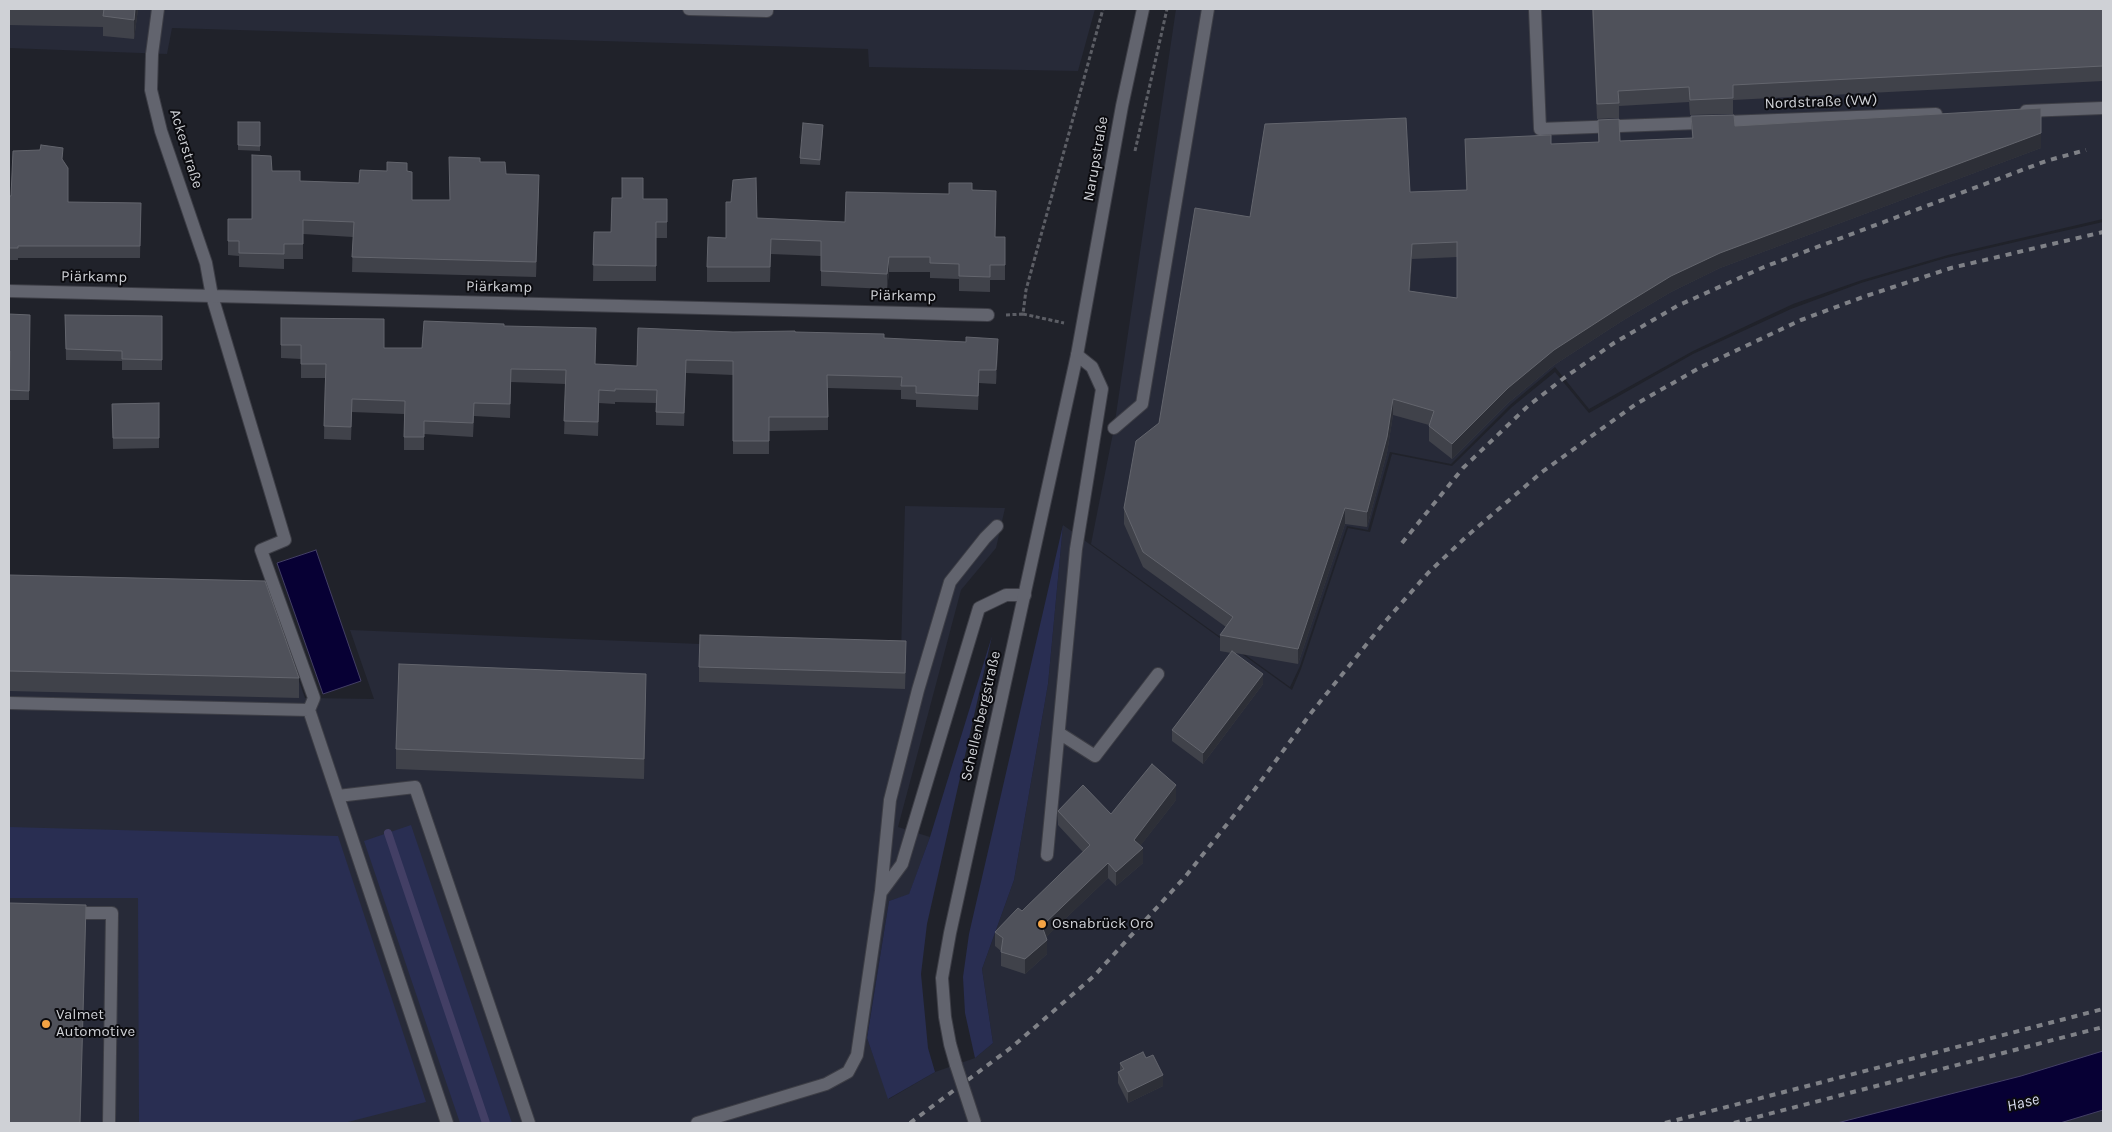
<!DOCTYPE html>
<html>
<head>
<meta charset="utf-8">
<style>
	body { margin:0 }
	#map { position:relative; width:2112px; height:1132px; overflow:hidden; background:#20222a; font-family:Karla,sans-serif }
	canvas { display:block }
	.frame { position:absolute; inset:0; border:10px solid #cfd1d6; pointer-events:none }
</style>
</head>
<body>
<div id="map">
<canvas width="2112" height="1132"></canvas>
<div class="frame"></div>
</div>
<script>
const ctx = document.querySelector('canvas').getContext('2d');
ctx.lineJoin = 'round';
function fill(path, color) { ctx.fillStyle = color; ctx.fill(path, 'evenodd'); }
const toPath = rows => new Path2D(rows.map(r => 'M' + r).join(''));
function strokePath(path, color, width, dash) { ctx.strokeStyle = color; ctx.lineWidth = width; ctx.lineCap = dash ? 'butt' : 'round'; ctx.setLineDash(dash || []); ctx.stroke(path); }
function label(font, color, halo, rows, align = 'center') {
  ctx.font = font + ' Karla,sans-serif'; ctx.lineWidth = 4; ctx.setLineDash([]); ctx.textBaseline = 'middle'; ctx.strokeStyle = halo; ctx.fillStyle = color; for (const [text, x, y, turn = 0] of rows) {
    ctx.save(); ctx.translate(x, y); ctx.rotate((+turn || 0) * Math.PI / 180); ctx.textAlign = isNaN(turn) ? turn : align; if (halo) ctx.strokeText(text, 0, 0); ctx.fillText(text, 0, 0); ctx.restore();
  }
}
fill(toPath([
	[9,9,1095,9,1078,71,869,67,868,49,172,28,167,54,9,48],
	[1176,9,2103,9,2103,219,1948,255,1862,280,1793,304,1693,351,1589,409,1555,367,1510,405,1451,464,1390,452,1368,530,1347,526,1300,666,1290,687,1091,544,1114,428],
	[2103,222,2103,1123,9,1123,9,588,268,594,305,698,374,699,350,630,901,652,905,506,1005,508,996,548,961,590,898,827,930,837,909,895,889,901,867,1038,889,1099,935,1072,975,1058,993,1043,982,969,1014,880,1048,684,1063,525,1292,690,1301,669,1348,528,1370,532,1392,454,1452,466,1512,407,1555,372,1589,413,1693,354,1791,309,1861,283,1946,258]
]), '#272a38');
fill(toPath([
	[1063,525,1048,684,1014,880,982,969,993,1043,975,1058,965,1013,963,977,969,934],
	[992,636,927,924,921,974,928,1048,935,1072,888,1099,867,1038,889,901,909,894,930,837],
	[411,825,512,1123,460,1123,364,841],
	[9,827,338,836,426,1102,344,1123,139,1123,138,898,9,898]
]), '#292e52');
const water = toPath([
	[316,550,361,681,323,694,277,563,316,550],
	[2103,1051,2103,1110,2060,1123,1837,1123,2021,1076,2103,1051]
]);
fill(water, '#070034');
strokePath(water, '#433f65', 1);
strokePath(toPath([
	[388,833,486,1123]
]), '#433f65', 8);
const lane = toPath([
	[689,9,767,11,767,9],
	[1535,9,1540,129,1936,114],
	[2026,111,2103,108],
	[212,296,285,540,261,550,314,698,309,710,447,1123],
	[1114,428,1142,404,1208,9],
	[9,703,309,710],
	[1059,733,1095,756,1158,674],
	[338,796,415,787,529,1123],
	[1047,855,1076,549,1102,389,1092,367,1077,355],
	[882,891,902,864,979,608,1006,595,1025,595],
	[69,913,112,913,109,1123],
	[697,1123,826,1084,848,1072,857,1055,881,891,890,800,918,690,950,582,985,538,997,526]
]);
const street = toPath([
	[158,9,152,54,151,90,161,131,206,263,212,296],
	[9,291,988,315]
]);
const secondary = toPath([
	[956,1065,950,1044,945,1017,942,978,950,933,1077,355,1122,106,1143,9]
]);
strokePath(lane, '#3d3e46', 14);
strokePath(street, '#3d3e46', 14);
strokePath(secondary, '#3d3e46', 14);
strokePath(toPath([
	[1135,151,1167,9],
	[1023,314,1064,323],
	[1006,315,1023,314,1026,290,1103,9]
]), '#5c5e65', 3, [4, 2.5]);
strokePath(lane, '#62646e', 12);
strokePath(street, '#62646e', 12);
strokePath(secondary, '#62646e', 12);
strokePath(toPath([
	[1402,543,1463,468,1528,406,1564,378,1614,343,1677,306,1764,267,2046,161,2086,150],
	[910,1123,1012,1047,1094,976,1185,877,1255,789,1311,713,1383,624,1428,573,1467,536,1542,472,1636,404,1701,367,1801,320,1863,297,1951,268,2103,232],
	[1665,1123,2103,1009],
	[1734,1123,2103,1027]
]), '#7f8187', 4, [6, 6]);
const secondaryBridge = toPath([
	[956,1065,975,1123]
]);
strokePath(secondaryBridge, '#3d3e46', 14, []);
strokePath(secondaryBridge, '#62646e', 12);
fill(toPath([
	[9,9,138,9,134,39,103,36,103,27,9,25],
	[1592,9,2103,9,2103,81,1733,100,1733,114,1690,115,1689,102,1619,106,1619,118,1597,119],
	[1691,116,1735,126,2041,148,1720,268,1671,292,1622,321,1554,365,1508,403,1452,459,1429,441,1429,425,1393,415,1387,453,1367,527,1345,524,1298,664,1235,653,1263,684,1203,764,1172,741,1172,730,1231,653,1220,651,1220,635,1226,627,1143,567,1124,524,1124,508,1159,423,1250,217,1410,192,1466,190,1465,139,1551,144,1598,142,1598,120,1620,141,1692,138],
	[1457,257,1457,298,1410,291,1412,259],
	[238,122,260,122,260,151,238,150],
	[823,130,820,165,800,164,800,158],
	[449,157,480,162,539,190,536,277,352,272,353,237,303,234,303,259,284,259,284,269,239,267,239,256,228,255,228,241,252,219,272,171,300,181,359,183,407,171,412,200,450,200],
	[63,160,68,202,141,203,140,258,18,258,18,260,9,260,9,196,11,196],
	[972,190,996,206,995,237,1005,252,1005,280,990,280,990,292,959,291,959,279,930,278,930,272,889,272,887,289,821,286,821,256,771,254,770,282,707,282,707,267,757,218,845,222,949,194],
	[643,199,667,199,667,238,656,238,656,281,593,281,594,232,611,232],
	[9,314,30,315,29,400,9,400,10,360,9,360],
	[65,315,162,316,162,370,122,370,122,361,66,360],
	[281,318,384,348,422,348,504,326,595,364,637,366,733,332,795,332,884,338,998,352,996,384,979,383,978,410,916,407,916,400,901,399,901,390,828,388,828,430,769,431,769,454,733,454,733,375,686,373,684,426,656,425,656,403,615,402,615,404,599,403,598,436,564,434,566,384,511,382,510,418,474,416,473,437,424,434,424,450,404,450,404,414,352,412,351,440,324,439,325,378,301,378,301,359,281,358],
	[159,403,159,448,113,449,112,404],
	[9,575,299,678,299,698,9,691],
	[906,656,905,689,699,682,699,667],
	[646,694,644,779,396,769,396,749],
	[1176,800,1140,846,1143,863,1116,886,1108,878,1046,937,1047,954,1025,974,1001,966,1001,951,995,946,995,932,1022,911,1083,852,1058,825,1058,811,1111,814],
	[1146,1058,1163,1086,1128,1103,1118,1083,1118,1072,1120,1071,1120,1063]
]), '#40424a');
fill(toPath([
	[135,9,138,9,134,39,134,20],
	[2041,133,2041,148,1720,268,1671,292,1622,321,1554,365,1508,403,1452,459,1452,444,1508,388,1554,350,1622,306,1671,276,1720,253],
	[539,175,539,190,536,277,536,262],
	[771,239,771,254,770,282,770,267],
	[1412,244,1412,259,1409,306,1409,291],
	[889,257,889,272,887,289,887,274],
	[998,339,998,352,996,384,996,370],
	[599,390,599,403,598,436,598,422],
	[1393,399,1393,415,1387,453,1367,527,1367,512],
	[1345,508,1345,524,1298,664,1298,649],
	[646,674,646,694,644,779,644,759],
	[1263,674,1263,684,1203,764,1203,753],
	[1176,785,1176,800,1134,854,1134,840],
	[1143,848,1143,863,1116,886,1116,872],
	[1108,863,1108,878,1042,941,1042,926],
	[86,905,86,925,80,1123],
	[1047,940,1047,954,1025,974,1025,959],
	[1163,1075,1163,1086,1128,1103,1128,1092]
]), '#2d2f37');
const building = toPath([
	[104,9,135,9,134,20,103,16,104,9],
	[1593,9,2103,9,2103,66,1733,85,1733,98,1690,100,1689,87,1618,91,1619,103,1597,104,1593,9],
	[2041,108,2041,133,1720,253,1671,276,1622,306,1554,350,1508,388,1452,444,1429,426,1434,411,1393,399,1387,437,1367,512,1345,508,1298,649,1220,635,1233,617,1143,552,1124,508,1136,441,1159,423,1195,208,1250,217,1265,124,1406,118,1410,192,1467,190,1465,139,1551,135,1551,144,1599,142,1598,120,1619,119,1620,141,1693,138,1691,116,1734,115,1735,126,2041,108],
	[1457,242,1457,298,1409,291,1412,244,1457,242],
	[238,122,260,122,260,146,238,145,238,122],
	[803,123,823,125,820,160,800,158,803,123],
	[41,145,63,148,62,159,68,168,68,202,141,203,140,246,18,246,18,248,9,248,9,196,11,196,13,151,40,150,41,145],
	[252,155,271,156,272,171,300,171,300,181,359,183,360,170,387,171,387,162,407,163,407,171,412,172,412,200,450,200,449,157,480,158,480,162,505,162,506,174,539,175,536,262,352,257,354,222,303,220,303,244,284,244,284,254,239,253,239,241,228,241,228,219,252,219,252,155],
	[622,178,643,178,643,199,667,199,667,222,656,222,656,266,593,265,594,232,611,232,612,198,622,198,622,178],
	[756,178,757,218,845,222,846,192,949,194,949,183,972,183,972,190,996,191,995,237,1005,237,1005,265,990,265,990,277,959,276,959,264,930,263,930,257,889,257,887,274,821,271,821,241,771,239,770,267,707,267,708,237,726,238,726,202,731,202,733,180,756,178],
	[9,314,30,315,29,391,9,390,10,351,9,350,9,314],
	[65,315,162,316,162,360,122,359,122,351,66,349,65,315],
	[281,318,384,319,384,348,422,348,424,321,504,324,504,326,596,328,595,364,637,366,638,328,733,332,795,331,795,332,884,334,884,338,966,342,966,337,998,339,996,370,979,370,978,396,916,393,916,386,901,386,902,377,827,375,828,417,769,417,769,441,733,441,733,361,686,360,684,413,656,412,657,390,615,389,615,391,599,390,598,422,564,421,566,370,511,369,510,404,474,403,473,423,424,421,424,437,404,437,405,401,352,399,351,427,324,426,326,364,301,364,301,345,281,345,281,318],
	[159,403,159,438,113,438,112,404,159,403],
	[9,575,265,581,299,678,9,671,9,575],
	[700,635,906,641,905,673,699,667,700,635],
	[1232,651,1263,674,1203,753,1172,730,1232,651],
	[399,664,646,674,644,759,396,749,399,664],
	[1152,764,1176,785,1134,840,1143,848,1116,872,1108,863,1042,926,1047,940,1025,959,1001,952,1003,938,995,932,1018,908,1022,911,1090,845,1058,811,1083,785,1111,814,1152,764],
	[9,903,86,905,80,1123,9,1123,9,903],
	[1143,1052,1146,1058,1153,1055,1163,1075,1128,1092,1118,1072,1124,1069,1120,1063,1143,1052]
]);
fill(building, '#4f515a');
strokePath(building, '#63656d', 1);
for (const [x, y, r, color] of [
	[1042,924,5,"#f4a344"],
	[46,1024,5,"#f4a344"]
]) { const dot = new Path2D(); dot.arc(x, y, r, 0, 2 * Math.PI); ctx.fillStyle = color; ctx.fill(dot); strokePath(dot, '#0b0b0f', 2); }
label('15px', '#cfd1d6', '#0b0b0f', [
	["Nordstraße (VW)",1821,102,-2],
	["Ackerstraße",186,149,73],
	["Narupstraße",1096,159,-80],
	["Piärkamp",94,277,1],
	["Piärkamp",499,287,1],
	["Piärkamp",903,296,1],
	["Schellenbergstraße",981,716,-77]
]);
label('15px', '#cfd1d6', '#0b0b0f', [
	["Osnabrück Oro",1052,924],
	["Valmet",56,1015],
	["Automotive",56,1032]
], 'left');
label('italic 16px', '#d8dcef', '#0b0b0f', [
	["Hase",2023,1103,-14]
]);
</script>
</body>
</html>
